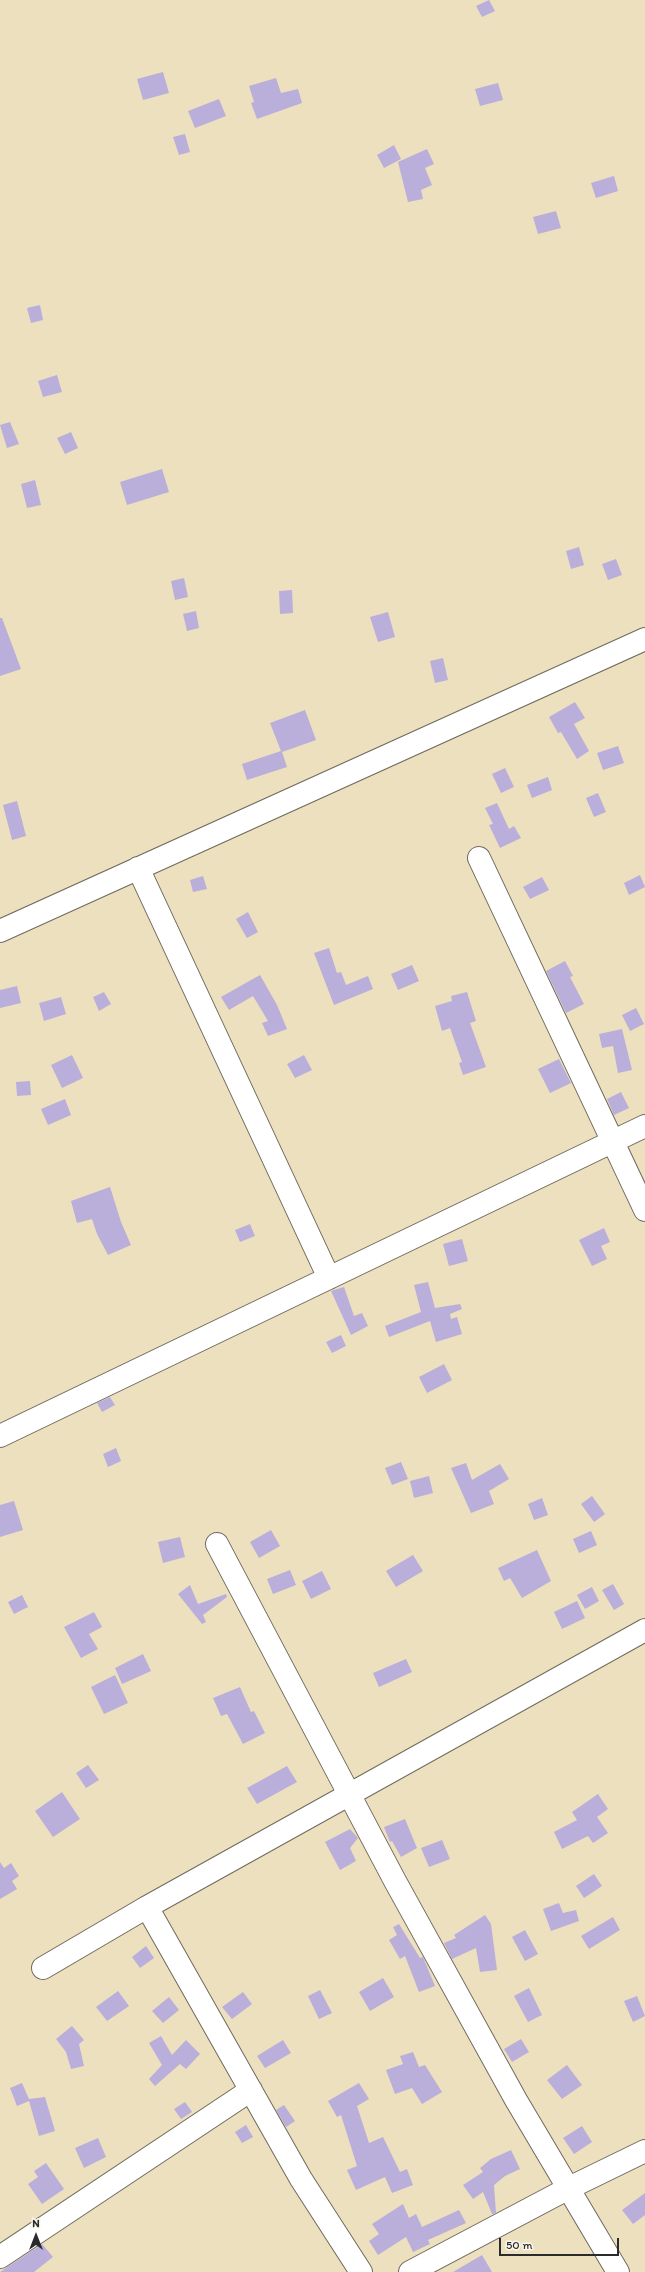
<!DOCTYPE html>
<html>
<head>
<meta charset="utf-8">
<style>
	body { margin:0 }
	#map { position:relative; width:645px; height:2272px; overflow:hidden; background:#ede0be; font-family:Itim,sans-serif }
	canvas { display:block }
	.north { position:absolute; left:16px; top:2216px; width:40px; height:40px; -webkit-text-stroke:3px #fbf7ec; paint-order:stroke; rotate:0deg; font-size:11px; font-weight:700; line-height:16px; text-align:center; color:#2b2b2b }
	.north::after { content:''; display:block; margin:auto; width:14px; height:18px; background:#2b2b2b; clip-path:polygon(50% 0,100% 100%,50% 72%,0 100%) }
	.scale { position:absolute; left:499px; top:2238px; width:120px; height:18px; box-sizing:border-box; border:2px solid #2b2b2b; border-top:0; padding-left:5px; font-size:12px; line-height:14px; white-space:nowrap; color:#2b2b2b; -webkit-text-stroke:3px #fbf7ec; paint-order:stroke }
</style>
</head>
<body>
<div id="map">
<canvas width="645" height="2272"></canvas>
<div class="north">N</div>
<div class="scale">50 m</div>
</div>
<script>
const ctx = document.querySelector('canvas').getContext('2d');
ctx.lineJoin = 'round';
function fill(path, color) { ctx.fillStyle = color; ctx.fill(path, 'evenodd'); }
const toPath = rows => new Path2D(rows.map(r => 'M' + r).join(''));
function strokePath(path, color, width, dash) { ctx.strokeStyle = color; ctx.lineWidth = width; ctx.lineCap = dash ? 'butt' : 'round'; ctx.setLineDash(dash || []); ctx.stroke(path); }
fill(toPath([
	[489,0,495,11,482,17,476,6],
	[163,72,169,93,143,100,137,79],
	[276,78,281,93,298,89,302,103,257,119,251,103,254,102,249,86],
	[498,83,503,100,480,106,475,89],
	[219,99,226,116,195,128,188,111],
	[185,134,190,152,179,155,173,137],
	[394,145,401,159,384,168,377,155],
	[427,149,434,164,425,168,432,185,421,190,423,199,408,202,398,162],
	[614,176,618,191,596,198,591,183],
	[556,211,561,228,538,234,533,217],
	[40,305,43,320,31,323,27,308],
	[57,375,62,392,43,397,38,381],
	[10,422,19,444,7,448,0,425],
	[71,432,78,448,65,454,57,438],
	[162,469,169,492,127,505,120,482],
	[35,480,41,505,27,508,21,484],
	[579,547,584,565,571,569,566,551],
	[616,559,622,575,608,580,602,564],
	[184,578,188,597,175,600,171,581],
	[292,590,293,613,280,614,279,591],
	[196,611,199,628,187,631,183,614],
	[388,612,395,637,378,642,370,617],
	[0,618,2,618,21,669,0,676],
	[443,658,448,680,435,683,430,661],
	[575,702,585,718,574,724,589,751,577,759,561,732,558,733,549,717],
	[305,710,316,740,282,752,287,767,247,780,242,764,281,751,270,723],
	[618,746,624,763,603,770,597,753],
	[505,768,514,787,501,793,492,774],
	[548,777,552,790,532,798,527,785],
	[598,793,606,812,594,817,586,798],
	[17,801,26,836,12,840,3,805],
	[497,803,509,829,514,826,521,838,500,848,489,825,493,824,485,808],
	[640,875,645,887,629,895,624,883],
	[203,876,207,889,193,892,190,880],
	[542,877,549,890,530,899,523,887],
	[248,912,258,932,247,938,236,919],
	[329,948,337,973,341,972,346,985,368,976,373,989,334,1005,314,953],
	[565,961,573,976,570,977,584,1004,566,1013,546,971],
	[412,965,419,981,398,990,391,974],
	[260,975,277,1005,287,1029,268,1036,262,1023,268,1021,253,996,229,1010,221,997],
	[17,986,21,1003,0,1008,0,990],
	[104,992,111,1004,99,1011,93,997],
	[467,992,476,1021,470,1023,486,1067,463,1075,459,1063,462,1062,450,1028,442,1031,435,1006,452,1001,451,996],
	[61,997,66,1014,44,1021,39,1003],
	[636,1008,644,1024,630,1031,622,1015],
	[622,1029,632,1070,618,1073,613,1046,602,1048,599,1034],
	[72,1055,83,1078,62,1088,51,1065],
	[304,1055,312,1070,295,1078,287,1064],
	[559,1059,571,1083,550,1093,538,1069],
	[30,1081,31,1095,17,1096,16,1082],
	[621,1092,629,1108,614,1115,607,1099],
	[65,1099,71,1115,48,1125,41,1109],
	[110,1187,121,1222,131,1245,108,1255,97,1234,92,1219,77,1223,71,1201],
	[250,1224,255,1236,240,1242,235,1230],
	[604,1228,610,1242,601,1246,607,1259,592,1266,579,1240],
	[462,1239,468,1261,449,1266,443,1244],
	[428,1282,435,1308,460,1304,462,1309,450,1314,451,1319,457,1317,462,1334,436,1342,430,1321,389,1337,385,1326,421,1312,414,1285],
	[344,1287,354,1316,362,1313,368,1326,351,1335,331,1291],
	[341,1335,346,1346,332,1353,326,1342],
	[444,1364,452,1380,427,1393,419,1377],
	[110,1397,115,1405,102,1412,97,1403],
	[116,1448,121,1461,108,1467,103,1454],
	[401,1462,408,1479,392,1485,385,1468],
	[466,1463,472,1480,500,1464,509,1479,489,1491,494,1504,471,1513,451,1468],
	[429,1476,433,1493,414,1498,410,1481],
	[592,1496,605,1514,594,1522,581,1504],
	[542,1498,548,1515,534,1520,528,1504],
	[14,1501,23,1530,0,1537,0,1505],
	[271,1530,280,1546,259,1558,250,1542],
	[591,1531,597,1545,579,1553,573,1539],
	[180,1537,185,1557,163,1563,158,1542],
	[537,1550,551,1581,522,1598,510,1578,504,1581,498,1568],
	[413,1555,423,1571,396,1587,386,1571],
	[290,1570,296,1585,273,1594,267,1579],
	[322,1571,331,1589,311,1599,302,1581],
	[613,1584,624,1604,614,1610,602,1590],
	[190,1585,198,1604,226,1594,227,1597,203,1615,206,1622,202,1624,178,1594],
	[592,1587,599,1601,585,1609,577,1595],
	[22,1595,28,1607,14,1614,8,1602],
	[577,1601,585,1618,562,1629,554,1612],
	[94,1612,102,1627,89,1634,98,1649,81,1658,64,1627],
	[143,1654,151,1671,122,1684,115,1668],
	[406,1659,412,1672,379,1687,373,1673],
	[115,1675,128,1703,104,1714,91,1687],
	[240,1687,251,1712,254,1711,265,1733,243,1744,227,1714,221,1716,213,1698],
	[88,1765,99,1780,86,1788,76,1773],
	[287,1766,297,1782,257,1804,247,1788],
	[62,1792,80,1819,53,1837,35,1811],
	[598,1794,608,1809,597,1817,608,1833,593,1843,588,1836,562,1849,554,1832,577,1820,572,1812],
	[405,1819,417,1848,401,1857,392,1841,390,1842,384,1827],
	[350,1829,358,1838,350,1848,356,1861,340,1870,325,1842],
	[442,1840,450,1859,429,1867,421,1848],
	[0,1862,4,1868,11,1863,19,1876,12,1881,17,1889,0,1899],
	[594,1874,602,1886,584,1898,576,1886],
	[559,1903,563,1913,576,1910,579,1921,551,1931,543,1909],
	[485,1915,491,1924,497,1970,480,1972,476,1948,452,1959,444,1943,456,1938,454,1935],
	[613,1917,620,1930,589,1949,581,1936],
	[399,1924,420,1958,423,1957,435,1986,419,1992,405,1956,400,1959,389,1940,397,1935,393,1927],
	[525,1930,538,1954,525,1961,512,1937],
	[146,1946,154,1958,140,1968,132,1957],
	[383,1978,394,1997,370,2011,359,1992],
	[529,1988,542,2015,528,2022,514,1996],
	[320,1990,332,2013,319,2019,308,1996],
	[118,1991,129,2006,107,2021,96,2007],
	[243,1992,252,2004,232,2019,222,2007],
	[637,1996,645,2016,633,2022,624,2001],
	[169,1997,179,2010,163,2023,152,2011],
	[72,2026,84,2040,79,2044,84,2066,71,2069,66,2052,56,2039],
	[161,2036,172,2055,186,2040,200,2054,186,2069,180,2064,155,2086,149,2079,162,2065,149,2043],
	[521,2039,529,2052,512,2062,504,2049],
	[283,2040,291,2053,265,2068,257,2056],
	[413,2052,419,2067,425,2065,442,2092,422,2104,412,2088,395,2094,386,2070,403,2064,400,2056],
	[567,2065,582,2085,562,2099,547,2080],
	[22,2083,29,2099,45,2097,55,2131,39,2136,29,2101,17,2106,10,2088],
	[359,2083,369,2099,357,2106,369,2143,383,2137,400,2172,407,2169,413,2185,392,2193,385,2177,356,2190,347,2170,357,2166,341,2115,337,2117,328,2101],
	[185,2102,192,2112,181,2119,174,2109],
	[284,2105,295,2121,286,2127,276,2110],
	[246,2125,253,2137,242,2143,235,2132],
	[582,2126,592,2142,574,2154,563,2138],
	[98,2138,106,2157,84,2168,75,2148],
	[511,2150,520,2169,505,2176,494,2185,496,2213,492,2214,483,2192,473,2199,463,2185,483,2172,480,2168,491,2159],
	[46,2163,64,2189,42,2204,28,2184,38,2177,34,2171],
	[645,2193,645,2215,633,2224,622,2210],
	[403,2204,409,2218,416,2214,422,2227,459,2210,466,2223,428,2240,430,2244,413,2252,406,2237,378,2255,369,2241,379,2234,372,2224],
	[42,2244,53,2257,34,2272,0,2272],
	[482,2255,492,2272,453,2272]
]), '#baaeda');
const minor = toPath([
	[479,858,645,1210],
	[138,868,329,1278],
	[0,931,645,639],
	[0,1436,645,1126],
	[217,1544,395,1881,516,2100,618,2272],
	[147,1907,301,2179,361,2272],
	[43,1968,147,1907,645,1630],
	[0,2257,251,2090],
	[410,2272,569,2188,645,2151]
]);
strokePath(minor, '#6f6a5e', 24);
strokePath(minor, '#fff', 22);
</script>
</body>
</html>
